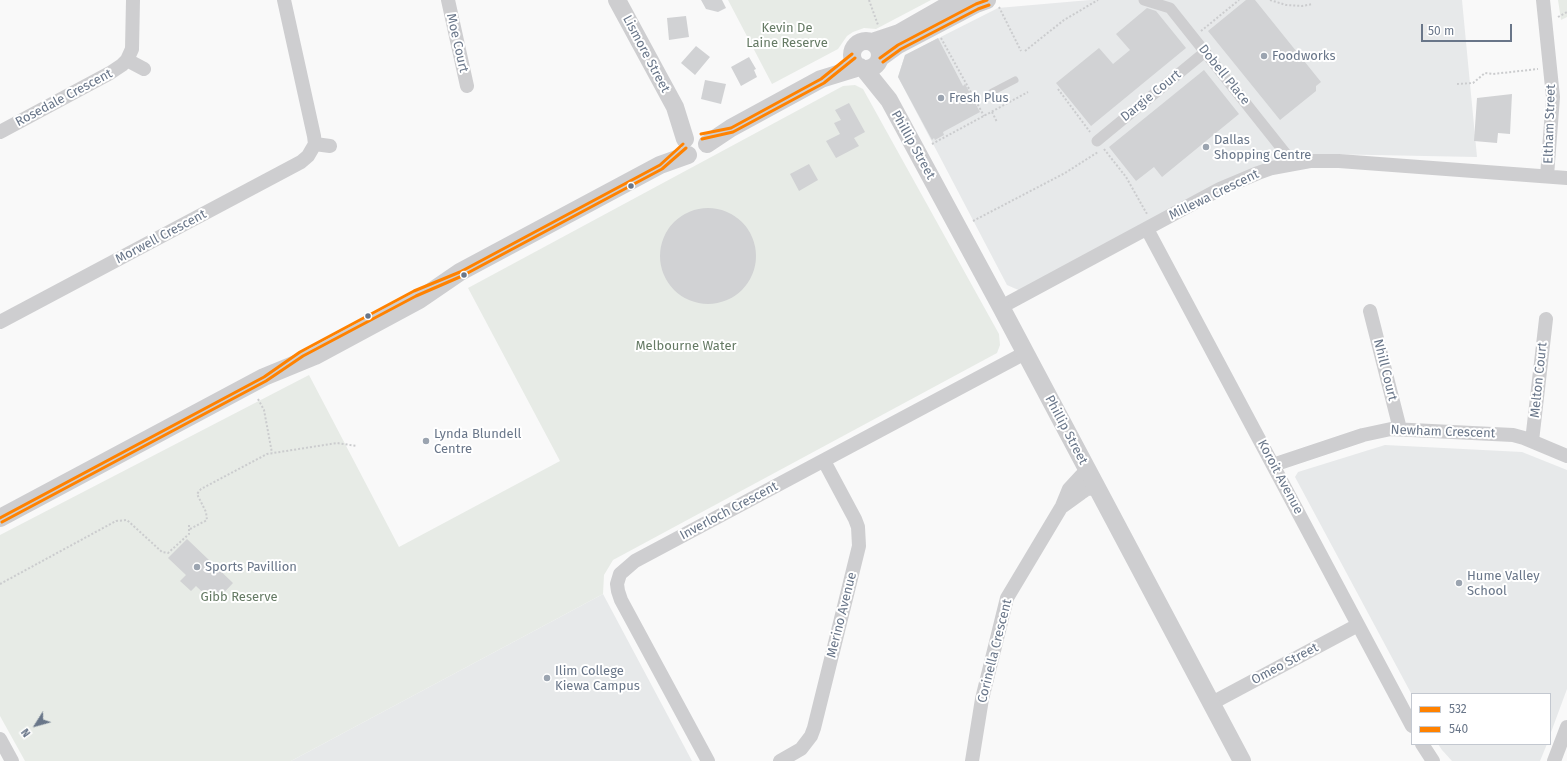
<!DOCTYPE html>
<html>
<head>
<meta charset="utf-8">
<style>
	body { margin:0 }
	#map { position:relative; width:1567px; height:761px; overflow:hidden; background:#f9f9f9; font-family:"Fira Sans",sans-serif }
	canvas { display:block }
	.legend { position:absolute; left:1411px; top:693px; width:140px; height:52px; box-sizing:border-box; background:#fff; border:1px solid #c3c8d0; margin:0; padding:5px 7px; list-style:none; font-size:12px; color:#697689 }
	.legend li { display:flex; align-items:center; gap:8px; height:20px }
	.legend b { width:20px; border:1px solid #c3c8d0 }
	.north { position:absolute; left:16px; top:705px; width:40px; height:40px; -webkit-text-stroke:3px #fff; paint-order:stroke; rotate:233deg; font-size:11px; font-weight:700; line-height:16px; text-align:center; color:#697689 }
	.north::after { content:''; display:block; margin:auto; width:14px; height:18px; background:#697689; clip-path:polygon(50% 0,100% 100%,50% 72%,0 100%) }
	.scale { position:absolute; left:1421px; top:24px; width:91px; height:18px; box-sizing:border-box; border:2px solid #697689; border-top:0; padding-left:5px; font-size:12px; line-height:14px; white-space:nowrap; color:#697689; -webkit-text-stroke:3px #fff; paint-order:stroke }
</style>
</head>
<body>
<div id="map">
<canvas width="1567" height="761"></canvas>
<ul class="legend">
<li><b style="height:5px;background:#ff8200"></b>532</li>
<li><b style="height:5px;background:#ff8200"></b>540</li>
</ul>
<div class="north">N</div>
<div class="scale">50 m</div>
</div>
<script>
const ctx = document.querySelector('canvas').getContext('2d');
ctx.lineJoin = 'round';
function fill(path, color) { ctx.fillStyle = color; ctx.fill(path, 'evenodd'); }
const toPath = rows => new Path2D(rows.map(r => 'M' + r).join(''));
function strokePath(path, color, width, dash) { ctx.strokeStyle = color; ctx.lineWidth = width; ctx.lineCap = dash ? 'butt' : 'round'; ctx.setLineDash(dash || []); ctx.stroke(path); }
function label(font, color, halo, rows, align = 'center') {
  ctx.font = font + ' "Fira Sans",sans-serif'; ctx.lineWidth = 4; ctx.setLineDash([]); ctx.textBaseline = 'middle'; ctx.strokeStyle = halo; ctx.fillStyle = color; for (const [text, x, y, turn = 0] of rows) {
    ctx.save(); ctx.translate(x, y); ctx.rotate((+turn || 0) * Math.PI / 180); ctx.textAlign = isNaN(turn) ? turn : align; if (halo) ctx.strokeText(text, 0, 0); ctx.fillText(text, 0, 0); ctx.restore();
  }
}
fill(toPath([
	[1090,0,1462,0,1477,157,1322,154,1268,163,1023,292,1007,285,898,77,905,55,998,8],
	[1385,445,1522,452,1567,470,1567,689,1550,735,1550,694,1412,695,1295,477,1298,472],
	[603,594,692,761,291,761],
	[1438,744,1547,744,1540,761,1452,761,1442,750]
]), '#e7e9ea');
fill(toPath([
	[728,0,931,0,876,29,864,28,853,32,847,36,838,49,772,84],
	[1558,0,1567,0,1567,17,1561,20],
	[855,85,863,89,999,334,1000,345,997,353,613,560,604,575,603,594,291,761,25,761,0,716,0,535,309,375,399,547,560,461,468,288,843,86]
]), '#e7ebe6');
fill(toPath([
	[701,0,722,0,726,8,718,12,706,9],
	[1246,0,1255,0,1321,82,1316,86,1316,91,1280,120,1208,31],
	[1147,8,1156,11,1186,48,1091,126,1056,83,1099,48,1113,64,1130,50,1116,34],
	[686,16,689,37,669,40,667,18],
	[938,38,963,86,965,84,980,112,943,132,944,135,935,140,934,138,932,140,898,77,905,55],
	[696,46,710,57,695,75,681,63],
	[749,57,756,69,754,70,757,77,741,86,731,67],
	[1204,70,1239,114,1162,177,1154,167,1136,181,1109,147],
	[705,80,726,84,721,104,701,99],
	[1512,94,1510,134,1498,133,1497,143,1474,141,1477,98],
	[849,103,865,132,854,138,859,146,836,158,826,141,840,134,834,123,841,120,835,110],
	[809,164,818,180,799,191,790,174],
	'660 256a48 48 0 1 1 96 0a48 48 0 1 1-96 0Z',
	[187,539,233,583,214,603,196,586,191,591,180,581,186,575,168,558]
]), '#d1d2d4');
strokePath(toPath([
	[869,0,878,25],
	[1270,0,1286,5,1302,6,1313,4],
	[999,7,1021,51],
	[1558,17,1567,12],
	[1201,31,1239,0],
	[941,38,984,116],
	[1025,51,1064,20,1098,0],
	[1457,84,1473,83,1485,73,1493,74,1538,69],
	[1058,89,1090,132],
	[992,112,997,122],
	[932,144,1028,92],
	[1104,149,1126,177,1147,214],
	[973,221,1065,173,1098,152],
	[258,399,264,410,272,453],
	[190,529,207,520,206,512,197,494,201,489,267,454,337,443,357,446],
	[0,584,116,521,127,520,162,552,168,553,189,534,189,523]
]), '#cbccce', 2, [2, 2]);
strokePath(toPath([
	[992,92,1015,80]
]), '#ceced0', 7);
strokePath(toPath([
	[1144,0,1170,8,1294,164],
	[1097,141,1205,52]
]), '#ceced0', 11);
strokePath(toPath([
	[448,0,467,86],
	[1543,0,1553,97,1547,176],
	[127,60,144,69],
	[0,132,110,73,122,65,127,60,132,49,133,0],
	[315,144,330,146],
	[1147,229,1412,726],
	[1001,307,1220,189,1258,173,1272,168,1310,161,1339,161,1567,178],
	[1370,311,1400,429],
	[0,322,301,162,308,156,315,144,314,136,284,0],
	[1532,441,1546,319],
	[1273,465,1363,435,1391,429,1513,435,1524,438,1567,456],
	[1063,506,1081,493,1087,489,1097,488],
	[1212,703,1358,625],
	[0,739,12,761],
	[1422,744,1433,761],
	[708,761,621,600,618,591,617,584,620,574,635,561,1025,353],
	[780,761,801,749,811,736,814,728,859,546,858,527,855,519,824,461],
	[972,761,982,699,1007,598,1062,506,1069,489,1081,476,1088,471],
	[1554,761,1567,727]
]), '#ceced0', 14);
strokePath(toPath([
	[617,0,675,107,685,139],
	'852 55a14 14 0 1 1 28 0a14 14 0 1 1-28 0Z',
	[872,42,899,33,957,0],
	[880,58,898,45,976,4,987,0],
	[864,69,889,100,1001,307,1242,761],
	[707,144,731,128,821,79,860,67],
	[0,518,264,377,315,356,419,300,460,272,660,165,688,155]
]), '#ceced0', 18);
strokePath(toPath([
	[880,58,898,45,976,4,987,0],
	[701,134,731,128,821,79,852,54],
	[0,518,264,377,300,352,414,291,460,272,660,165,683,144]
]), '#ff8200', 3);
strokePath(toPath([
	[883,62,901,49,978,9,989,5],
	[702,139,733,132,824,83,855,58],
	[2,522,266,381,303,356,416,296,462,276,662,169,686,148]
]), '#ff8200', 3);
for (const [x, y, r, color] of [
	[1264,56,4,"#9ba4b0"],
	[941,98,4,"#9ba4b0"],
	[1206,147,4,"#9ba4b0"],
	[631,186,3.5,"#697689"],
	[464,275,3.5,"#697689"],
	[368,316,3.5,"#697689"],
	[426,441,4,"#9ba4b0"],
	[197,567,4,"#9ba4b0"],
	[1459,583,4,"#9ba4b0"],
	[547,678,4,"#9ba4b0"]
]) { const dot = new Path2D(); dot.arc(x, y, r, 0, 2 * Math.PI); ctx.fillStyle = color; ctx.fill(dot); strokePath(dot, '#fff', 1.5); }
label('13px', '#657a64', '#fff', [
	["Kevin De",787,28],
	["Laine Reserve",787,43],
	["Melbourne Water",686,346],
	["Gibb Reserve",239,597]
]);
label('13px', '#697689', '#fff', [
	["Moe Court",457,43,77],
	["Lismore Street",646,54,62],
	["Dobell Place",1224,75,51],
	["Dargie Court",1151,96,-39],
	["Rosedale Crescent",64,98,-28],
	["Eltham Street",1550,124,-88],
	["Phillip Street",913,145,61],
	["Millewa Crescent",1214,195,-26],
	["Morwell Crescent",161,237,-28],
	["Nhill Court",1385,370,76],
	["Melton Court",1539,380,-84],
	["Phillip Street",1066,430,62],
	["Newham Crescent",1443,432,2],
	["Koroit Avenue",1280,477,62],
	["Inverloch Crescent",729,511,-28],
	["Merino Avenue",842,615,-76],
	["Corinella Crescent",995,651,-76],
	["Omeo Street",1285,664,-28]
]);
label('13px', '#697689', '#fff', [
	["Foodworks",1272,56],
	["Fresh Plus",949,98],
	["Dallas",1214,140],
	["Shopping Centre",1214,155],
	["Lynda Blundell",434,434],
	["Centre",434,449],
	["Sports Pavillion",205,567],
	["Hume Valley",1467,576],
	["School",1467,591],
	["Ilim College",555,671],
	["Kiewa Campus",555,686]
], 'left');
</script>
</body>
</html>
